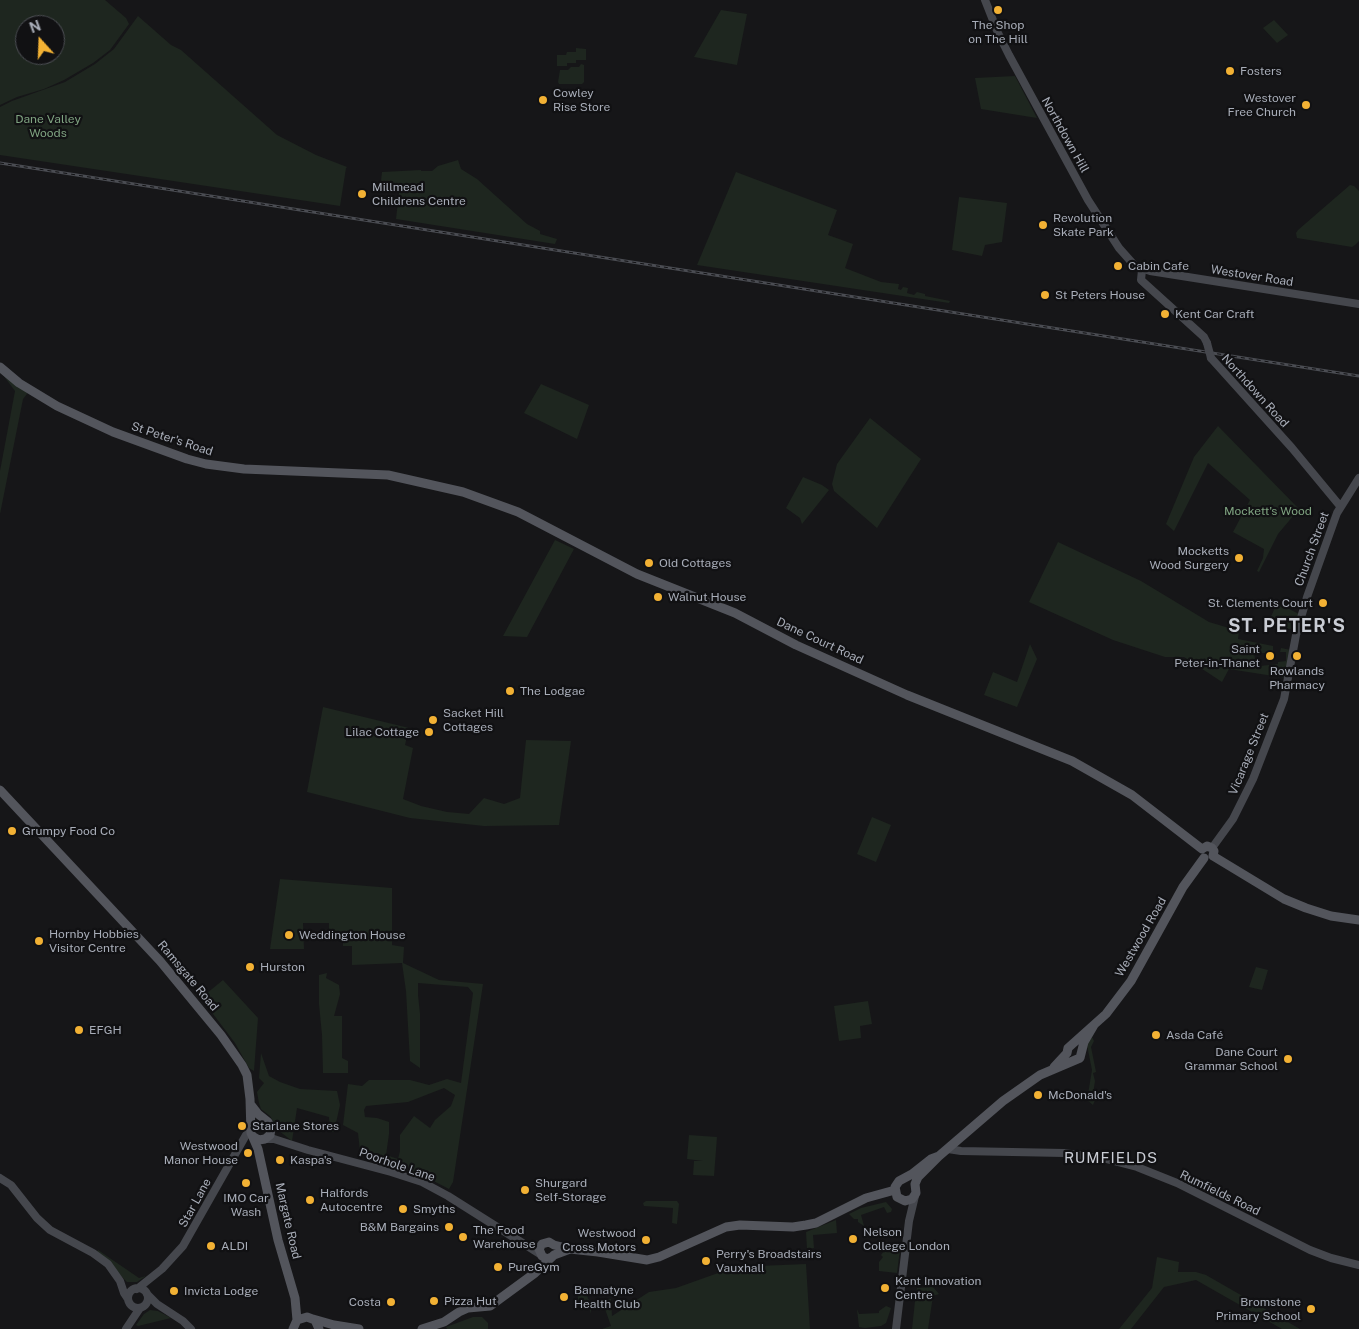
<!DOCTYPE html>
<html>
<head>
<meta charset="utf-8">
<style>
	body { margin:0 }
	#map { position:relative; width:1359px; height:1329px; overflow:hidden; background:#161618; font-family:"Public Sans",sans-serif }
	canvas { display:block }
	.north { position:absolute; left:15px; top:15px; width:50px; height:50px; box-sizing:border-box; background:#111113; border:1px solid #4d4f55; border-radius:50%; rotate:340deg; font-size:14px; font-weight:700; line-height:20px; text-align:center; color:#a8adb8 }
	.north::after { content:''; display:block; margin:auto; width:18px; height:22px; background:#f2b134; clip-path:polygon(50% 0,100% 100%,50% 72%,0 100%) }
</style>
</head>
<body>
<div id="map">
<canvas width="1359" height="1329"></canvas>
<div class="north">N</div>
</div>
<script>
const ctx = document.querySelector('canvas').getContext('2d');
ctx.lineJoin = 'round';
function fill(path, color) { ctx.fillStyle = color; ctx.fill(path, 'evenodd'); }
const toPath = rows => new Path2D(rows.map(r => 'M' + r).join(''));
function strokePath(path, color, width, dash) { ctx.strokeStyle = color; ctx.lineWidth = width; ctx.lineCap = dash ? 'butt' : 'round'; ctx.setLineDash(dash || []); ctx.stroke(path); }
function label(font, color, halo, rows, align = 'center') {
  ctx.font = font + ' "Public Sans",sans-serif'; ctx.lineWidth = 4.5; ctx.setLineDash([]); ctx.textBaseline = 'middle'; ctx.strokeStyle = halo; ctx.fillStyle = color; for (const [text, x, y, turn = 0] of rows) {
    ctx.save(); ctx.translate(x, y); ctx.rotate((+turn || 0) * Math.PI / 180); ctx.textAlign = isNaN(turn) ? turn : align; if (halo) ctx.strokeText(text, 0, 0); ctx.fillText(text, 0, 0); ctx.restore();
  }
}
fill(toPath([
	[0,0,105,0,126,18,129,24,110,50,93,63,64,80,44,89,17,97,0,105],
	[25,25,55,25,55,55,25,55],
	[721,10,747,14,737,65,694,57],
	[138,16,171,45,181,50,277,135,316,155,347,167,346,168,340,206,0,155,0,107,12,101,65,82,95,64,114,49],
	[1274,20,1288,35,1277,43,1263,28],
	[576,48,586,49,586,60,576,60,576,63,567,63,567,66,557,66,557,55,566,55,567,52,576,52],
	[581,64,584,65,584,82,582,84,559,84,558,82,560,70,568,70,571,67,579,67],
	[1015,76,1037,118,981,109,975,78],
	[458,160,461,169,477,179,527,224,540,231,540,234,557,239,555,244,396,219,399,193,380,190,382,172,421,170,421,171,432,171,438,166],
	[736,172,837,210,828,235,853,244,845,268,881,282,899,284,898,289,901,290,903,287,908,288,907,293,914,295,917,292,925,294,925,296,950,301,949,303,697,265],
	[1350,185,1354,186,1359,191,1359,241,1355,245,1352,247,1297,238,1296,233,1298,230],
	[959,197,1007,203,1002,242,985,245,982,256,952,250],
	[6,373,26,390,27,394,23,399,0,514,0,471,15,391,3,375],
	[541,384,589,405,577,439,524,413],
	[870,418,921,459,877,528,834,491,832,484,837,464],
	[1218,426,1299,509,1278,534,1259,572,1257,571,1263,558,1264,549,1233,532,1250,500,1208,463,1174,531,1166,524,1194,457],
	[803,477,822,485,829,490,802,524,800,518,786,508],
	[555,540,574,549,527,637,503,636],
	[1058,542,1141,581,1209,622,1239,631,1238,639,1273,646,1273,651,1268,651,1268,653,1254,653,1255,659,1259,659,1260,666,1278,664,1278,662,1286,661,1286,652,1280,652,1281,648,1291,650,1286,678,1229,669,1222,682,1184,657,1165,657,1113,640,1029,602],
	[1277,603,1299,614,1295,624,1291,629,1266,628],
	[1030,644,1037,659,1017,707,984,695,993,672,1017,682],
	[323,707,409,728,405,745,413,748,403,799,421,806,447,812,469,814,484,798,504,804,520,798,526,740,571,741,559,825,484,826,410,818,307,792],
	[872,817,891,825,876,862,857,854],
	[280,879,392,888,392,945,404,947,403,963,439,980,483,984,453,1182,449,1189,424,1176,373,1160,360,1151,358,1133,343,1125,348,1084,362,1086,369,1080,410,1080,429,1085,447,1079,461,1083,473,993,468,987,418,983,418,995,420,1014,420,1068,410,1061,406,991,402,963,352,965,352,946,343,946,343,932,329,932,329,923,303,923,304,949,270,949],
	[444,1088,455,1095,451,1106,435,1120,430,1128,414,1116,400,1135,400,1151,398,1159,386,1155,389,1134,389,1122,377,1118,365,1117,364,1110,366,1106,408,1102],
	[1256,967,1268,970,1262,990,1249,987],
	[327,973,326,978,339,985,340,994,334,1016,342,1016,342,1058,348,1061,348,1073,323,1073,322,1035,319,1004,319,975],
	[223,980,258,1018,254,1071,249,1068,235,1043,201,998],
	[868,1001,872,1024,860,1026,861,1038,839,1041,834,1006],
	[1092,1037,1094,1041,1091,1047,1096,1072,1093,1073,1095,1081,1093,1094,1097,1095,1093,1105,1087,1100,1092,1070,1087,1045,1088,1040],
	[261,1053,269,1076,280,1082,300,1089,337,1091,340,1105,334,1132,330,1132,329,1117,297,1108,292,1141,278,1130,270,1116,261,1109,259,1103,257,1092,264,1083,259,1078],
	[689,1135,717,1137,714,1176,693,1175,694,1161,703,1161,687,1159],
	[646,1201,677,1201,679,1204,677,1224,672,1223,673,1208,644,1206,643,1203],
	[886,1202,892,1209,891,1212,887,1213,884,1207,861,1215,864,1226,858,1222,858,1219,854,1219,849,1214,861,1208],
	[836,1220,837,1233,813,1235,814,1248,807,1249,806,1232],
	[886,1245,900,1249,897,1273,879,1271,879,1262,883,1257,881,1255,884,1251,883,1248],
	[98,1250,139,1278,146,1276,137,1282,127,1282,97,1252],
	[1157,1257,1179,1262,1178,1272,1196,1272,1206,1275,1300,1329,1282,1329,1196,1280,1164,1287,1131,1329,1119,1329,1152,1288],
	[806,1264,810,1329,602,1329,611,1326,604,1306,591,1310,590,1314,590,1308,587,1308,586,1305,583,1305,582,1302,578,1302,578,1294,581,1294,581,1288,586,1287,588,1299,592,1302,611,1299,612,1316,649,1292,676,1288,735,1267],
	[933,1287,939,1294,933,1296,928,1329,912,1329,915,1301,917,1300,918,1295,916,1295,917,1288],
	[886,1306,891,1308,886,1323,881,1326,865,1328,859,1327,857,1309,859,1314,879,1313,879,1311],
	[150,1310,158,1311,171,1318,138,1326,136,1325,144,1314],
	[473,1317,482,1317,488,1323,488,1329,447,1329,446,1327]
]), '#1e261f');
strokePath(toPath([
	[985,0,998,33,1009,55,1088,200,1119,248,1135,266,1150,271,1359,304],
	[1142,270,1141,280,1204,337,1207,343],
	[1211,358,1292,448,1340,506],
	[1212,848,1233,819,1253,779,1284,699,1296,635,1307,597,1337,513,1359,478],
	[265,1139,274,1139,308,1150,391,1172,422,1182,448,1196,540,1254],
	[948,1149,961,1151,1064,1153,1106,1159,1137,1167,1177,1183,1310,1250,1331,1258,1359,1265],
	[0,1178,11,1185,37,1218,50,1230,93,1253,108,1264,120,1281,124,1293,128,1299],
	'128 1298a10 10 0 1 1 20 0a10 10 0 1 1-20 0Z',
	[137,1289,162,1269,183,1246,246,1135,251,1130],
	[147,1294,157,1304,183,1321,191,1329],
	[126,1329,140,1308],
	[896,1329,909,1221,915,1196]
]), '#45474d', 8);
strokePath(toPath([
	[0,367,19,383,57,406,113,432,187,459,206,464,244,469,388,475,463,492,518,512,637,574,735,613,796,645,907,695,1072,761,1132,795,1202,849],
	[0,790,160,961,221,1035,242,1065,247,1075,250,1099,251,1133,258,1149,278,1240,295,1298,297,1320],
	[1202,849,1207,846,1212,848,1214,851,1213,856],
	[1213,856,1284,899,1306,908,1331,916,1359,920],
	[1054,1067,1067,1053,1068,1048,1106,1014,1131,981,1183,887,1204,858],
	[251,1105,258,1114,268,1122,271,1128,270,1135,265,1139,259,1140,254,1137],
	[939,1156,931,1159,912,1174,899,1181,895,1187,897,1197,905,1201,912,1199,916,1193,915,1184,918,1177,939,1156,1003,1101,1040,1075,1080,1058,1084,1042,1094,1025],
	[552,1257,547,1259,542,1256,539,1249,542,1244,549,1242,554,1245,570,1249,598,1252,647,1260,659,1257,726,1227,740,1225,793,1227,806,1225,816,1223,866,1198,895,1190],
	[313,1319,334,1325,359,1329],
	[293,1329,297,1320,307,1317,315,1320,319,1329],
	[422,1329,444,1322,459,1312,468,1308,490,1306,535,1273,554,1255,570,1249]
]), '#53555c', 9);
const rail = toPath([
	[0,163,1359,376]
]);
strokePath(rail, '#4a4c52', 3);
strokePath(rail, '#111113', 1, [4]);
strokePath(toPath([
	[1207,343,1211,358]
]), '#45474d', 8);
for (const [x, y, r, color] of [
	[998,10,5,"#f2b134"],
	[1230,71,5,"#f2b134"],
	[543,100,5,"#f2b134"],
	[1306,105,5,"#f2b134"],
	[362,194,5,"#f2b134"],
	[1043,225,5,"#f2b134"],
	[1118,266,5,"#f2b134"],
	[1045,295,5,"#f2b134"],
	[1165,314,5,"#f2b134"],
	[1239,558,5,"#f2b134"],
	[649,563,5,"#f2b134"],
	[658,597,5,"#f2b134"],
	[1323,603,5,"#f2b134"],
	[1270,656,5,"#f2b134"],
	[1297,656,5,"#f2b134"],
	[510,691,5,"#f2b134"],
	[433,720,5,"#f2b134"],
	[429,732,5,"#f2b134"],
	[12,831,5,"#f2b134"],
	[289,935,5,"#f2b134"],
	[39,941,5,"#f2b134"],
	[250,967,5,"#f2b134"],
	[79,1030,5,"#f2b134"],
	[1156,1035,5,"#f2b134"],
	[1288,1059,5,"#f2b134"],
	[1038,1095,5,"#f2b134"],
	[242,1126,5,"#f2b134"],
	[248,1153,5,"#f2b134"],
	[280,1160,5,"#f2b134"],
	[246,1183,5,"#f2b134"],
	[525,1190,5,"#f2b134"],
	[310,1200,5,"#f2b134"],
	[403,1209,5,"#f2b134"],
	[449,1227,5,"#f2b134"],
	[463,1237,5,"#f2b134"],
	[853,1239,5,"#f2b134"],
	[646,1240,5,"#f2b134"],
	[211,1246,5,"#f2b134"],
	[706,1261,5,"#f2b134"],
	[498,1267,5,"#f2b134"],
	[885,1288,5,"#f2b134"],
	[174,1291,5,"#f2b134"],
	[564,1297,5,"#f2b134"],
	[434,1301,5,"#f2b134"],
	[391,1302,5,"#f2b134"],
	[1311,1309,5,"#f2b134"]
]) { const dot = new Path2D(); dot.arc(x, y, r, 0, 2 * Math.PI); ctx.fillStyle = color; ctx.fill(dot); strokePath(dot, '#111113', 2); }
label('12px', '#a8adb8', '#111113', [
	["The Shop",998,25,"center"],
	["on The Hill",998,39,"center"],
	["Fosters",1240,71],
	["Cowley",553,93],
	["Rise Store",553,107],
	["Westover",1296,98,"right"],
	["Free Church",1296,112,"right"],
	["Millmead",372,187],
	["Childrens Centre",372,201],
	["Revolution",1053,218],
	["Skate Park",1053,232],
	["Cabin Cafe",1128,266],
	["St Peters House",1055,295],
	["Kent Car Craft",1175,314],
	["Mocketts",1229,551,"right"],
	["Wood Surgery",1229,565,"right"],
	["Old Cottages",659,563],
	["Walnut House",668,597],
	["St. Clements Court",1313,603,"right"],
	["Saint",1260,649,"right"],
	["Peter-in-Thanet",1260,663,"right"],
	["Rowlands",1297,671,"center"],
	["Pharmacy",1297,685,"center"],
	["The Lodgae",520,691],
	["Sacket Hill",443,713],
	["Cottages",443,727],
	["Lilac Cottage",419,732,"right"],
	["Grumpy Food Co",22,831],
	["Hornby Hobbies",49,934],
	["Visitor Centre",49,948],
	["Weddington House",299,935],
	["Hurston",260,967],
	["EFGH",89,1030],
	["Asda Café",1166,1035],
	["Dane Court",1278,1052,"right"],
	["Grammar School",1278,1066,"right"],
	["McDonald's",1048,1095],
	["Starlane Stores",252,1126],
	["Westwood",238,1146,"right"],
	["Manor House",238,1160,"right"],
	["Kaspa's",290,1160],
	["Shurgard",535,1183],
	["Self-Storage",535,1197],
	["Halfords",320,1193],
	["Autocentre",320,1207],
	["IMO Car",246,1198,"center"],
	["Wash",246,1212,"center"],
	["Smyths",413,1209],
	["B&M Bargains",439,1227,"right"],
	["The Food",473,1230],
	["Warehouse",473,1244],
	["Nelson",863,1232],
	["College London",863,1246],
	["Westwood",636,1233,"right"],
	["Cross Motors",636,1247,"right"],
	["ALDI",221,1246],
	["Perry's Broadstairs",716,1254],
	["Vauxhall",716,1268],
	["PureGym",508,1267],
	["Kent Innovation",895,1281],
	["Centre",895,1295],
	["Bannatyne",574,1290],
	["Health Club",574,1304],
	["Invicta Lodge",184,1291],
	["Pizza Hut",444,1301],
	["Costa",381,1302,"right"],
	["Bromstone",1301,1302,"right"],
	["Primary School",1301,1316,"right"]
], 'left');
label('12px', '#7fa381', '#111113', [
	["Dane Valley",48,119],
	["Woods",48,133],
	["Mockett's Wood",1268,511]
]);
label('12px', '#a8adb8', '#111113', [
	["Northdown Hill",1065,135,61],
	["Westover Road",1252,276,9],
	["Northdown Road",1255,391,48],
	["St Peter's Road",172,439,18],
	["Church Street",1312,549,-70],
	["Dane Court Road",820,641,25],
	["Vicarage Street",1249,754,-68],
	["Westwood Road",1141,937,-60],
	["Ramsgate Road",188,976,50],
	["Poorhole Lane",397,1165,19],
	["Rumfields Road",1220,1193,26],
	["Star Lane",195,1203,-61],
	["Margate Road",288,1221,77]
]);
ctx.letterSpacing = '1px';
label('15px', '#c9ccd4', '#111113', [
	["RUMFIELDS",1111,1158]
]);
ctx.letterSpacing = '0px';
ctx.letterSpacing = '1px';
label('bold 18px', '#c9ccd4', '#111113', [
	["ST. PETER'S",1287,626]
]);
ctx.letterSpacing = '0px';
</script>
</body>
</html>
